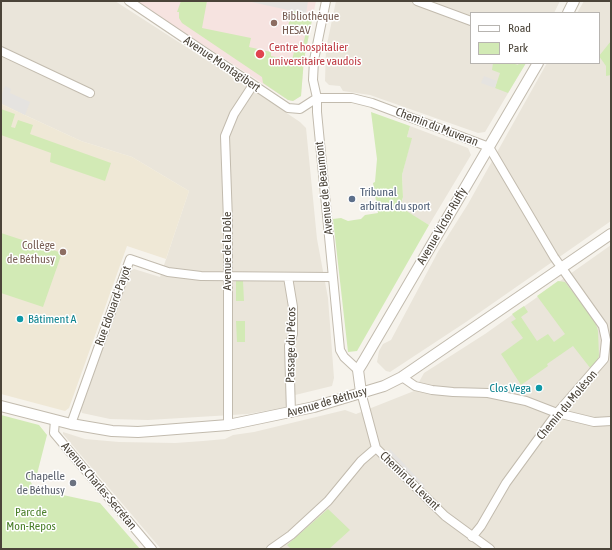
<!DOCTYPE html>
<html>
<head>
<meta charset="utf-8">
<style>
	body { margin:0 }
	#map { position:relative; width:612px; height:550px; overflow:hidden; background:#f6f3ec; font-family:"Asap Condensed",sans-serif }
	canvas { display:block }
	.frame { position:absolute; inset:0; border:2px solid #4b4439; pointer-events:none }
	.legend { position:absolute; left:470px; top:12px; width:130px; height:52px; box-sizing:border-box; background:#fff; border:1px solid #b7b4b0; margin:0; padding:5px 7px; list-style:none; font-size:12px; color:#4b4439 }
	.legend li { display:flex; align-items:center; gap:8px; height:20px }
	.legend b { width:20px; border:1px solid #b7b4b0 }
</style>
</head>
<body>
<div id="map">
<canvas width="612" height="550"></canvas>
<div class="frame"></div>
<ul class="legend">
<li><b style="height:5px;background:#fff"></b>Road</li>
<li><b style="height:11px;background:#d2eab5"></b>Park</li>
</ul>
</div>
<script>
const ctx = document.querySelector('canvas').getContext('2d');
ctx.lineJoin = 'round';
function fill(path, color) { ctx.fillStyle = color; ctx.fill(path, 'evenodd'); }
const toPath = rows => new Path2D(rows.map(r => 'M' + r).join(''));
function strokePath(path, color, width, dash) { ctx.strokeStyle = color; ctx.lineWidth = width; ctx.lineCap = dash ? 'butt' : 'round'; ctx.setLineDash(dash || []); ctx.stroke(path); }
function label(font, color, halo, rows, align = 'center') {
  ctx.font = font + ' "Asap Condensed",sans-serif'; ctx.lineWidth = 3; ctx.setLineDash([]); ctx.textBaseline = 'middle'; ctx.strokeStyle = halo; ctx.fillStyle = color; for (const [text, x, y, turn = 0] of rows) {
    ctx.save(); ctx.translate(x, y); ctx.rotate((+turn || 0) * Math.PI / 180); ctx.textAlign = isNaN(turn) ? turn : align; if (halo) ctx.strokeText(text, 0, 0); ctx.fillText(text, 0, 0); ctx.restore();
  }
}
fill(toPath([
	[1,1,115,1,242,83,300,122,306,128,317,239,328,298,334,378,332,386,291,396,287,407,248,414,148,420,110,419,82,413,81,410,130,271,134,269,160,277,189,191,132,157,81,141,1,104],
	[336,1,560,1,554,13,471,13,471,63,526,63,485,132,478,133,370,95,343,91,340,86,329,85,325,81,326,49],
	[584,1,611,1,611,221,466,322,390,372,386,371,377,362,379,351,383,344,391,340,439,250,468,204,547,63,599,63,599,13,577,13],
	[410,126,468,148,471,155,429,225,400,208,403,197,402,175,411,139,407,137],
	[611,245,611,549,161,549,63,434,63,432,85,439,119,442,175,443,203,441,225,439,233,435,254,432,345,410,356,414,414,391,424,373,485,334]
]), '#eae5da');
fill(toPath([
	[1,104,81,141,132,157,189,191,166,259,127,246,69,408,65,411,1,394]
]), '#efe8d6');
fill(toPath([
	[136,1,316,1,304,59,301,96,293,101,288,100]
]), '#f6e3e0');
fill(toPath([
	[181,1,207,1,202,28,251,38,249,47,271,52,271,56,289,60,288,63,291,64,296,44,303,45,306,32,288,28,291,10,313,15,304,59,301,96,293,101,288,100,263,83,262,77,182,23,179,18,179,12,177,12],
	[611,41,611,75,606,76,606,66,599,56],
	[493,63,512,63,518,65,519,63,526,63,508,93,495,88,500,73,492,70],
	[1,109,15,114,11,127,15,128,18,120,33,125,30,134,111,163,105,181,50,162,51,153,1,135],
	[371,112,410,126,407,137,412,138,402,175,403,197,400,207,429,225,357,351,348,352,333,219,341,218,348,221,354,220,361,219,365,215,378,213,373,183,375,182,377,159],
	[1,233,62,253,43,307,1,293],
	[236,281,243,281,244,301,236,301],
	[558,281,565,282,595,321,598,331,599,356,595,366,591,369,573,346,547,364,548,366,521,385,501,354,523,338,511,322,516,319,512,314,524,306,528,312,521,317,537,341,548,334,554,342,565,334,537,296],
	[236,321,245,321,245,342,237,342],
	[1,415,39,425,47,435,36,478,30,481,35,489,100,503,140,549,1,549],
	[328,509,350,530,329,549,291,549,287,545]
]), '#d2eab5');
fill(toPath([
	[247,1,308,1,306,14],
	[484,76,497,81,495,88,481,83],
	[5,86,11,89,10,93,30,102,25,115,1,103,1,96],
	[390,449,425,486,423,491,387,455]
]), '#e5e3e0');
const minor = toPath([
	[129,1,288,108,300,109,317,98],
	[326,1,314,60,313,80,317,98,317,112,340,350,344,357,358,370],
	[417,1,471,21],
	[1,51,90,93],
	[317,98,352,98,372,103,489,147,554,257,603,326,606,340,604,359,557,413,506,483,481,526,472,537],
	[288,277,293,307,293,334,289,346,291,413],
	[402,377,415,386,432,390,453,392,488,393,526,401,557,413,594,422,611,421],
	[361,392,376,448,445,516,490,549],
	[55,420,54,433,152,549],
	[71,424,130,259,168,272,201,276,333,277],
	[228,425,228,221,225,136,234,114,253,85],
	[271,549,291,535,328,501,361,461,376,448]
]);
const tertiary = toPath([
	[568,13,574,1],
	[361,392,358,370,363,362,538,63],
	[1,406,71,424,112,431,138,432,228,425,314,407,384,386,402,377,611,234]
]);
strokePath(minor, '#c2bbae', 10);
strokePath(tertiary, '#c2bbae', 12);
strokePath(minor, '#fff', 8);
strokePath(tertiary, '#fff', 10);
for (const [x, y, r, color] of [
	[274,23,4,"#8d6e63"],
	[260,54,5,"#e0444e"],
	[352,199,4,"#5c6f8a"],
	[63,252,4,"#8d6e63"],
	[20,319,4,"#0f9aa8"],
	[539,388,4,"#0f9aa8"],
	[73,483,4,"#6b7280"]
]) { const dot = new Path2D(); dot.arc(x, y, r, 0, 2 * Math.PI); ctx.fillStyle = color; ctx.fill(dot); strokePath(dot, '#fff', 1.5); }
label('12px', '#785e54', '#fff', [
	["Bibliothèque",282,16],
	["HESAV",282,30],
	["Collège",55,245,"right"],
	["de Béthusy",55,259,"right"]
], 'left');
label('12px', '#be3a42', '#fff', [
	["Centre hospitalier",269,47],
	["universitaire vaudois",269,61]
], 'left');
label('12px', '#4b4439', '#fff', [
	["Avenue Montagibert",222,64,34],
	["Chemin du Muveran",437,127,21],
	["Avenue de Beaumont",324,188,-96],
	["Avenue Victor-Ruffy",442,226,-60],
	["Avenue de la Dôle",227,251,-90],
	["Rue Edouard-Payot",113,306,-70],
	["Passage du Pécos",291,345,-89],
	["Avenue de Béthusy",327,402,-16],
	["Chemin du Moléson",567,405,-50],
	["Chemin du Levant",410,481,44],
	["Avenue Charles-Secrétan",99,486,50]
]);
label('12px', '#4e5e75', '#fff', [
	["Tribunal",360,192],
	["arbitral du sport",360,206]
], 'left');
label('12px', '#0d838f', '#fff', [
	["Bâtiment A",28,319],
	["Clos Vega",531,388,"right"]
], 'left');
label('12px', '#5b616d', '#fff', [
	["Chapelle",65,476],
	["de Béthusy",65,490]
], 'right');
label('12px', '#4a7f2a', '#fff', [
	["Parc de",31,512],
	["Mon-Repos",31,526]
]);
</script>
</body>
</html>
